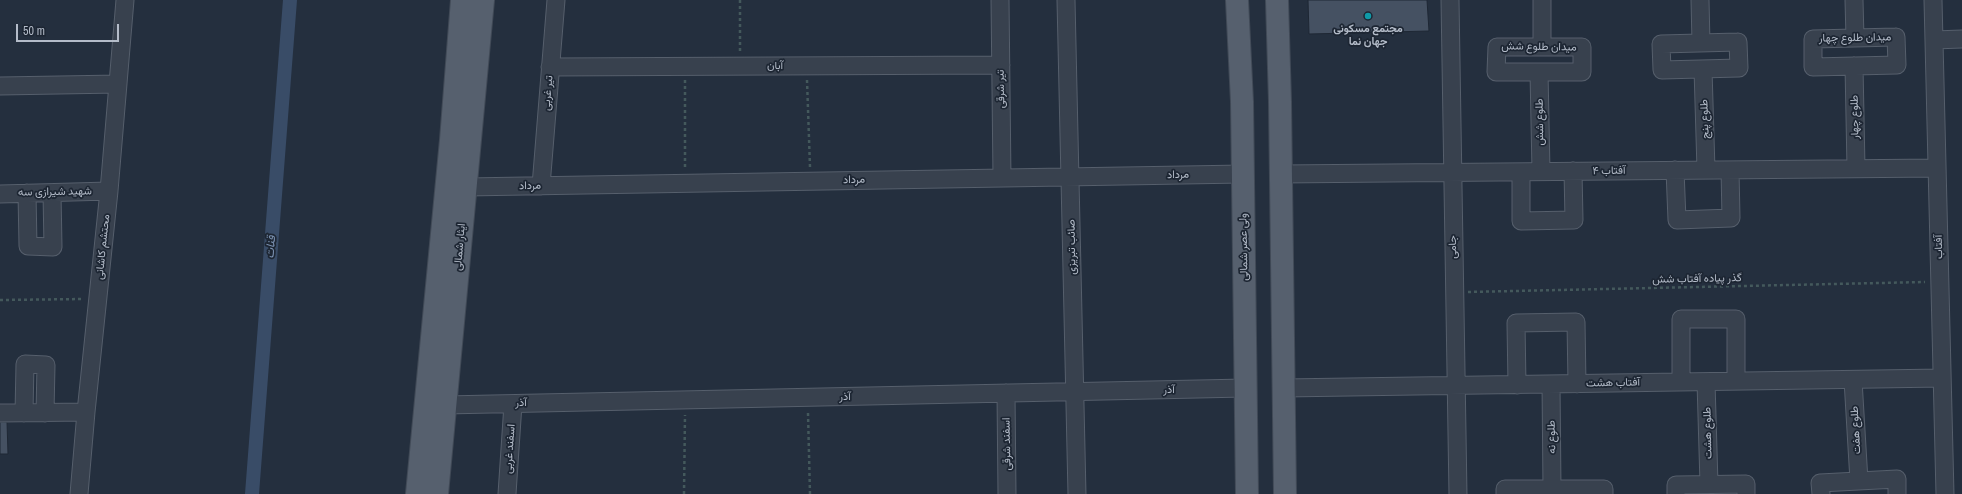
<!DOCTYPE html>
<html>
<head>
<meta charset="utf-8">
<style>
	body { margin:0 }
	#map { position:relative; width:1962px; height:494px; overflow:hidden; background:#242f3e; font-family:"Archivo Narrow",sans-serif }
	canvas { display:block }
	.scale { position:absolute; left:16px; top:24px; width:103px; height:18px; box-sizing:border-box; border:2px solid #b4bcc9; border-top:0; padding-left:5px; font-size:12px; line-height:14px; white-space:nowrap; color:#b4bcc9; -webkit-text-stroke:3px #1d2633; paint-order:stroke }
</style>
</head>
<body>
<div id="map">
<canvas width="1962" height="494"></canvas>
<div class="scale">50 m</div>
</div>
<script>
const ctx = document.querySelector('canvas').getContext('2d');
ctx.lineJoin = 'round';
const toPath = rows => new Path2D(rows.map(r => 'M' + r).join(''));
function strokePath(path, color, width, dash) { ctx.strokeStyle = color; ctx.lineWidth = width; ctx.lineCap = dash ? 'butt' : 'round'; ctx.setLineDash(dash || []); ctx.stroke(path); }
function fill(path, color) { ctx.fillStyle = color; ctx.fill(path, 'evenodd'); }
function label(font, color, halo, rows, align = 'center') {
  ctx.font = font + ' "Archivo Narrow",Vazirmatn,sans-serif'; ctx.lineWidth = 3.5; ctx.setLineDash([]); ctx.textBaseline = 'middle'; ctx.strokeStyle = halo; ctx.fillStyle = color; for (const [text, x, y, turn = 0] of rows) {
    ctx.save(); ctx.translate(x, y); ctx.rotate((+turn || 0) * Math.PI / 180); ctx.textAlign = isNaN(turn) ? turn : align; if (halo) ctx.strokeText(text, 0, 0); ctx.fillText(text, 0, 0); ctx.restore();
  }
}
strokePath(toPath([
	[252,494,290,0]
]), '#394c67', 14);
const building = toPath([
	[1308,0,1427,0,1429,31,1309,34,1308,0],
	[0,422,7,422,8,454,0,454,0,422]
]);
fill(building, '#455162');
strokePath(building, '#1f2835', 1);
const minor = toPath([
	[1000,0,1002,178],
	[1066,0,1077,494],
	[1450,0,1458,494],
	[1700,0,1701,43],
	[1854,0,1855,38],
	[1933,0,1945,494],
	[1896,37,1897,65,1813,67,1813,39,1896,37],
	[1934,40,1962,39],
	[1738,42,1739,68,1662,70,1661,44,1738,42],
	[1497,47,1582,47,1582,72,1496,72,1497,47],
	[1542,47,1542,0],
	[1854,66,1856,168],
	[550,67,1001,65],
	[1703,69,1706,170],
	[1539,72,1541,171],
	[0,86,118,84],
	[1675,170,1677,220,1731,218,1730,170],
	[1521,172,1521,221,1574,220,1573,171],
	[1281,174,1937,168],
	[541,186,556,0],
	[466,187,1243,174],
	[27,193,28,246,53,247,52,193],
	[0,194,109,191],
	[1853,380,1859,481],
	[1681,382,1681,319,1736,319,1736,381],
	[1706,382,1709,484],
	[1551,384,1552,489],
	[1517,385,1516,323,1576,322,1577,384],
	[1284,388,1942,378],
	[1006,393,1007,494],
	[445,405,1245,388],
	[0,413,86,412],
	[24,413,25,364,46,365,45,413],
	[79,494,86,412,109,191,125,0],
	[507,494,513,404],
	[1505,494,1505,489,1604,489,1604,494],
	[1676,494,1676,485,1746,484,1746,494],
	[1821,494,1820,483,1897,479,1897,494]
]);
const major = toPath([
	[1237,0,1242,102,1247,494],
	[1277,0,1280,102,1285,494],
	[417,494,451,140,462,0],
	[437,494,483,0]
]);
strokePath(minor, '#565f6c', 19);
strokePath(major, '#414a57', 24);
strokePath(toPath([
	[740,0,740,52],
	[685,80,685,169],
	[807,80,810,167],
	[1468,292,1925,282],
	[0,300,83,299],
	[808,413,810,494],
	[684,494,685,415]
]), '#44595c', 2.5, [3, 3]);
strokePath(minor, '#38414e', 17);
strokePath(major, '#56606e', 22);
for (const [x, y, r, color] of [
	[1368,16,4,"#0f9aa8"]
]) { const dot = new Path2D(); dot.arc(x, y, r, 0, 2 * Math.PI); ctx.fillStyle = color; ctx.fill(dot); strokePath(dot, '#1d2633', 1.5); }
label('bold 11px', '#b4bcc9', '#1d2633', [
	["مجتمع مسکونی",1368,29],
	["جهان نما",1368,42]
]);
label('11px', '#b4bcc9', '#1d2633', [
	["میدان طلوع چهار",1855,38,-1],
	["میدان طلوع شش",1539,47,1],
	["آبان",775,66],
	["تیر شرقی",1001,89,-91],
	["تیر غربی",548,93,-85],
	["طلوع چهار",1855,117,-91],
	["طلوع پنج",1705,119,-92],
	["طلوع شش",1540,122,-91],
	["آفتاب ۴",1609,171,-1],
	["مرداد",1178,175,-1],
	["مرداد",854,180,-1],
	["مرداد",530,186,-1],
	["شهید شیرازی سه",55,192,-1],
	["محتشم کاشانی",103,247,-84],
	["ایثار شمالی",460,247,-85],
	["صائب تبریزی",1072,247,-91],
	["ولی عصر شمالی",1244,247,-91],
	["جامی",1453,247,-91],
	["آفتاب",1939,247,-91],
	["گذر پیاده آفتاب شش",1697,279,-1],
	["آفتاب هشت",1613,383,-1],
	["آذر",1169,390,-1],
	["آذر",845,397,-1],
	["آذر",521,403,-1],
	["طلوع هفت",1856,430,-93],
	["طلوع هشت",1708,433,-91],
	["طلوع نه",1552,437,-91],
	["اسفند شرقی",1007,444,-91],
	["اسفند غربی",510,449,-86]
]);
label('italic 12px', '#7c92b1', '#1d2633', [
	["قنات",271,247,-86]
]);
</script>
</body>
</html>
